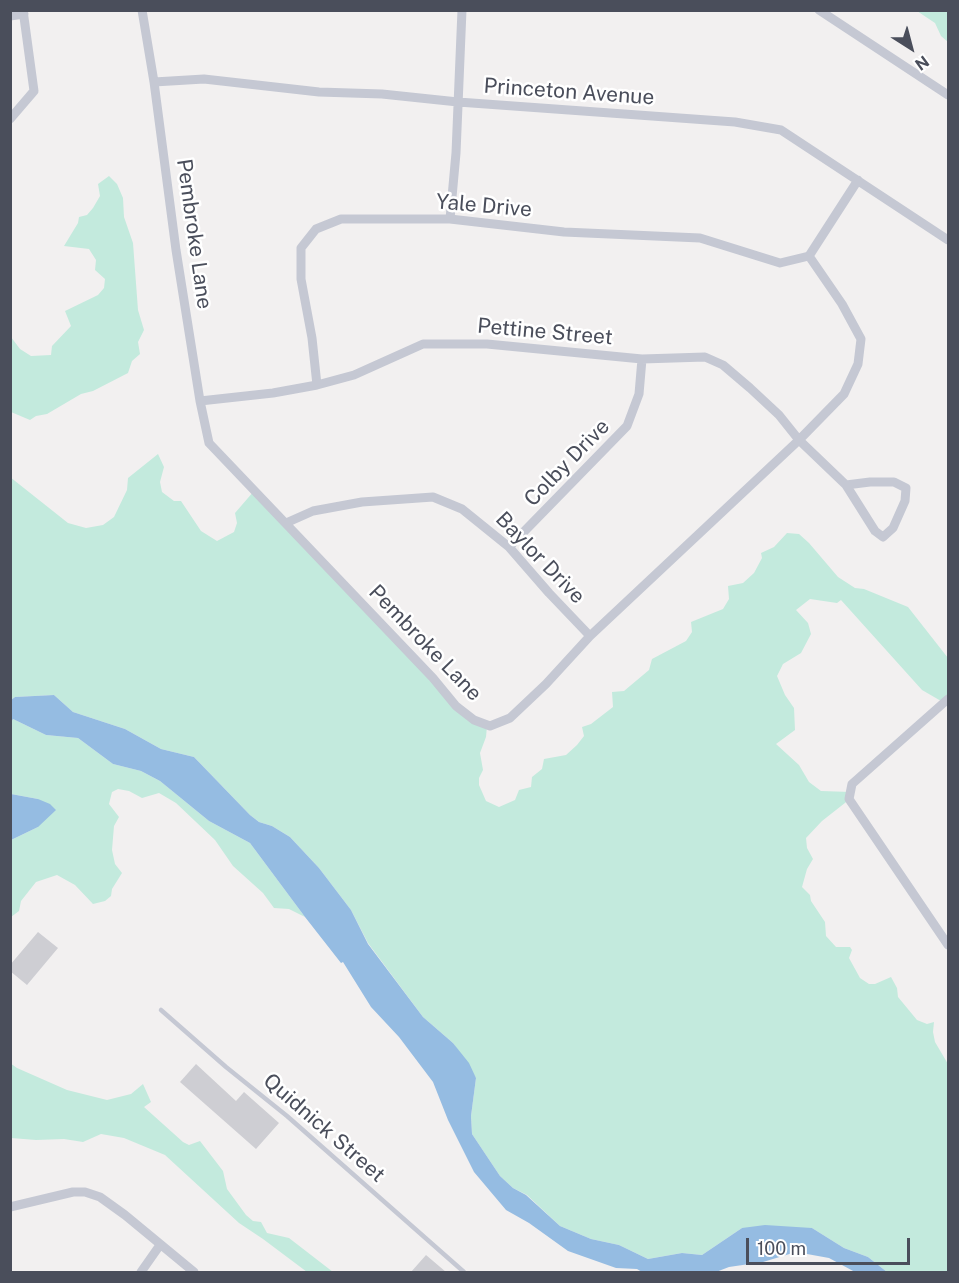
<!DOCTYPE html>
<html>
<head>
<meta charset="utf-8">
<style>
	body { margin:0 }
	#map { position:relative; width:959px; height:1283px; overflow:hidden; background:#f2f0f0; font-family:"Public Sans",sans-serif }
	canvas { display:block }
	.frame { position:absolute; inset:0; border:12px solid #4a4e5b; pointer-events:none }
	.north { position:absolute; left:881px; top:18px; width:60px; height:60px; -webkit-text-stroke:4px #fff; paint-order:stroke; rotate:144deg; font-size:16px; font-weight:700; line-height:24px; text-align:center; color:#4a4e5b }
	.north::after { content:''; display:block; margin:auto; width:21px; height:27px; background:#4a4e5b; clip-path:polygon(50% 0,100% 100%,50% 72%,0 100%) }
	.scale { position:absolute; left:746px; top:1238px; width:164px; height:27px; box-sizing:border-box; border:3px solid #4a4e5b; border-top:0; padding-left:8px; font-size:18px; line-height:21px; white-space:nowrap; color:#4a4e5b; -webkit-text-stroke:4px #fff; paint-order:stroke }
</style>
</head>
<body>
<div id="map">
<canvas width="959" height="1283"></canvas>
<div class="frame"></div>
<div class="north">N</div>
<div class="scale">100 m</div>
</div>
<script>
const ctx = document.querySelector('canvas').getContext('2d');
ctx.lineJoin = 'round';
function fill(path, color) { ctx.fillStyle = color; ctx.fill(path, 'evenodd'); }
const toPath = rows => new Path2D(rows.map(r => 'M' + r).join(''));
function strokePath(path, color, width, dash) { ctx.strokeStyle = color; ctx.lineWidth = width; ctx.lineCap = dash ? 'butt' : 'round'; ctx.setLineDash(dash || []); ctx.stroke(path); }
function label(font, color, halo, rows, align = 'center') {
  ctx.font = font + ' "Public Sans",sans-serif'; ctx.lineWidth = 5; ctx.setLineDash([]); ctx.textBaseline = 'middle'; ctx.strokeStyle = halo; ctx.fillStyle = color; for (const [text, x, y, turn = 0] of rows) {
    ctx.save(); ctx.translate(x, y); ctx.rotate((+turn || 0) * Math.PI / 180); ctx.textAlign = isNaN(turn) ? turn : align; if (halo) ctx.strokeText(text, 0, 0); ctx.fillText(text, 0, 0); ctx.restore();
  }
}
fill(toPath([
	[917,11,948,11,948,42,941,36,935,23],
	[109,176,117,184,123,198,124,217,133,243,138,310,144,330,138,342,140,354,132,361,128,373,93,391,81,394,47,414,36,416,30,420,11,412,11,337,20,349,31,356,51,355,52,346,71,326,65,311,98,295,104,288,105,279,95,270,96,260,89,249,64,246,78,223,79,217,87,215,93,208,100,196,98,184],
	[158,454,164,467,160,482,162,492,174,501,181,501,201,531,217,541,234,532,237,523,235,513,254,491,455,705,487,726,486,737,480,753,483,770,479,778,479,785,486,801,499,807,515,800,519,790,531,787,532,777,542,769,544,759,566,755,577,745,584,736,582,727,591,724,613,707,612,692,624,691,649,670,652,659,686,641,692,632,691,622,723,609,729,599,728,586,743,583,754,573,762,558,761,553,774,547,787,533,799,534,809,543,838,577,855,588,864,589,908,607,948,658,948,694,941,701,922,690,841,600,837,603,810,599,796,610,808,623,811,634,801,653,783,664,777,676,785,695,794,708,795,730,776,744,799,765,809,782,821,791,851,792,850,799,822,821,806,838,807,848,813,859,807,869,802,887,810,895,811,901,825,922,826,936,836,947,850,947,852,950,849,958,860,978,869,984,875,984,891,977,897,988,898,997,917,1020,927,1024,934,1022,933,1032,935,1042,948,1064,948,1272,887,1272,868,1257,844,1248,812,1228,742,1228,702,1255,682,1253,648,1259,619,1245,591,1239,560,1226,527,1195,513,1188,500,1176,472,1134,471,1116,476,1078,453,1043,423,1017,368,943,351,910,319,868,290,837,272,826,259,822,250,815,194,757,161,749,125,729,73,712,54,695,15,697,11,700,10,477,68,523,86,528,103,525,114,517,127,490,128,478],
	[13,719,46,735,78,738,113,764,141,771,160,781,209,821,250,843,305,917,289,909,274,908,263,893,233,866,215,840,176,803,159,793,142,798,129,791,118,789,112,792,109,804,119,817,114,826,112,850,115,864,122,873,112,889,111,896,105,901,93,904,75,885,57,875,36,882,21,901,19,911,11,917,11,840,38,827,38,799,11,794,10,722],
	[10,1063,17,1068,67,1090,107,1100,131,1094,143,1084,151,1102,144,1107,183,1142,189,1145,200,1141,223,1171,227,1189,246,1215,253,1221,261,1222,267,1233,289,1238,333,1272,307,1272,263,1239,239,1223,165,1155,124,1138,101,1134,83,1142,64,1139,36,1140,11,1138]
]), '#c3eadd');
fill(toPath([
	[54,695,73,712,125,729,161,749,194,757,250,815,259,822,272,826,290,837,319,868,351,910,368,944,423,1017,453,1043,469,1063,476,1078,471,1116,472,1134,500,1176,513,1188,526,1195,560,1226,591,1239,619,1245,648,1259,682,1253,702,1255,742,1228,765,1225,812,1228,844,1248,868,1257,887,1272,855,1272,829,1258,796,1252,763,1262,729,1267,716,1272,642,1272,637,1269,616,1268,568,1251,529,1223,506,1210,474,1172,448,1120,433,1082,399,1037,371,1007,343,962,341,963,305,917,250,843,209,821,160,781,141,771,113,764,78,738,46,735,13,719,11,722,11,700,15,697],
	[11,794,38,799,50,804,56,810,38,827,11,840]
]), '#95bce2');
fill(toPath([
	[38,932,58,948,27,985,10,971,10,965],
	[196,1064,236,1101,244,1092,279,1123,256,1149,180,1082],
	[426,1255,446,1272,411,1272]
]), '#ceced3');
strokePath(toPath([
	[161,1010,226,1067,287,1116,464,1272]
]), '#c5c8d3', 4.5);
strokePath(toPath([
	[142,10,154,82,176,250,200,401,209,443,433,678,456,706,474,720,490,726,510,718,546,684,590,636,799,440,844,394,858,364,861,339,842,304,809,256],
	[819,10,948,95],
	[10,16,24,14],
	[154,82,204,79,319,92,382,94,458,102,735,122,781,130,948,240],
	[10,119,34,91,23,10],
	[450,219,456,153,462,10],
	[809,256,858,180],
	[317,385,312,338,301,279,301,248,316,229,341,219,450,219,564,232,700,238,780,263,809,256],
	[200,401,273,393,317,385,354,375,423,344,487,344,642,359,705,357,723,365,750,388,779,415,799,440,846,485],
	[870,482,894,482,906,488,905,501,893,528,883,537,875,531,846,485,870,482],
	[286,523,313,511,362,502,433,497,462,509,509,547,549,593,590,636],
	[509,547,627,426,639,394,642,359],
	[948,699,852,784,849,799,948,945],
	[10,1207,73,1192,85,1192,100,1197,125,1215,194,1272],
	[141,1272,160,1245]
]), '#c5c8d3', 9);
label('21px', '#4a4e5b', '#fff', [
	["Princeton Avenue",569,92,4],
	["Yale Drive",484,206,5],
	["Pembroke Lane",194,234,82],
	["Pettine Street",545,332,5],
	["Colby Drive",567,463,-46],
	["Baylor Drive",540,558,46],
	["Pembroke Lane",425,643,46],
	["Quidnick Street",324,1128,41]
]);
</script>
</body>
</html>
